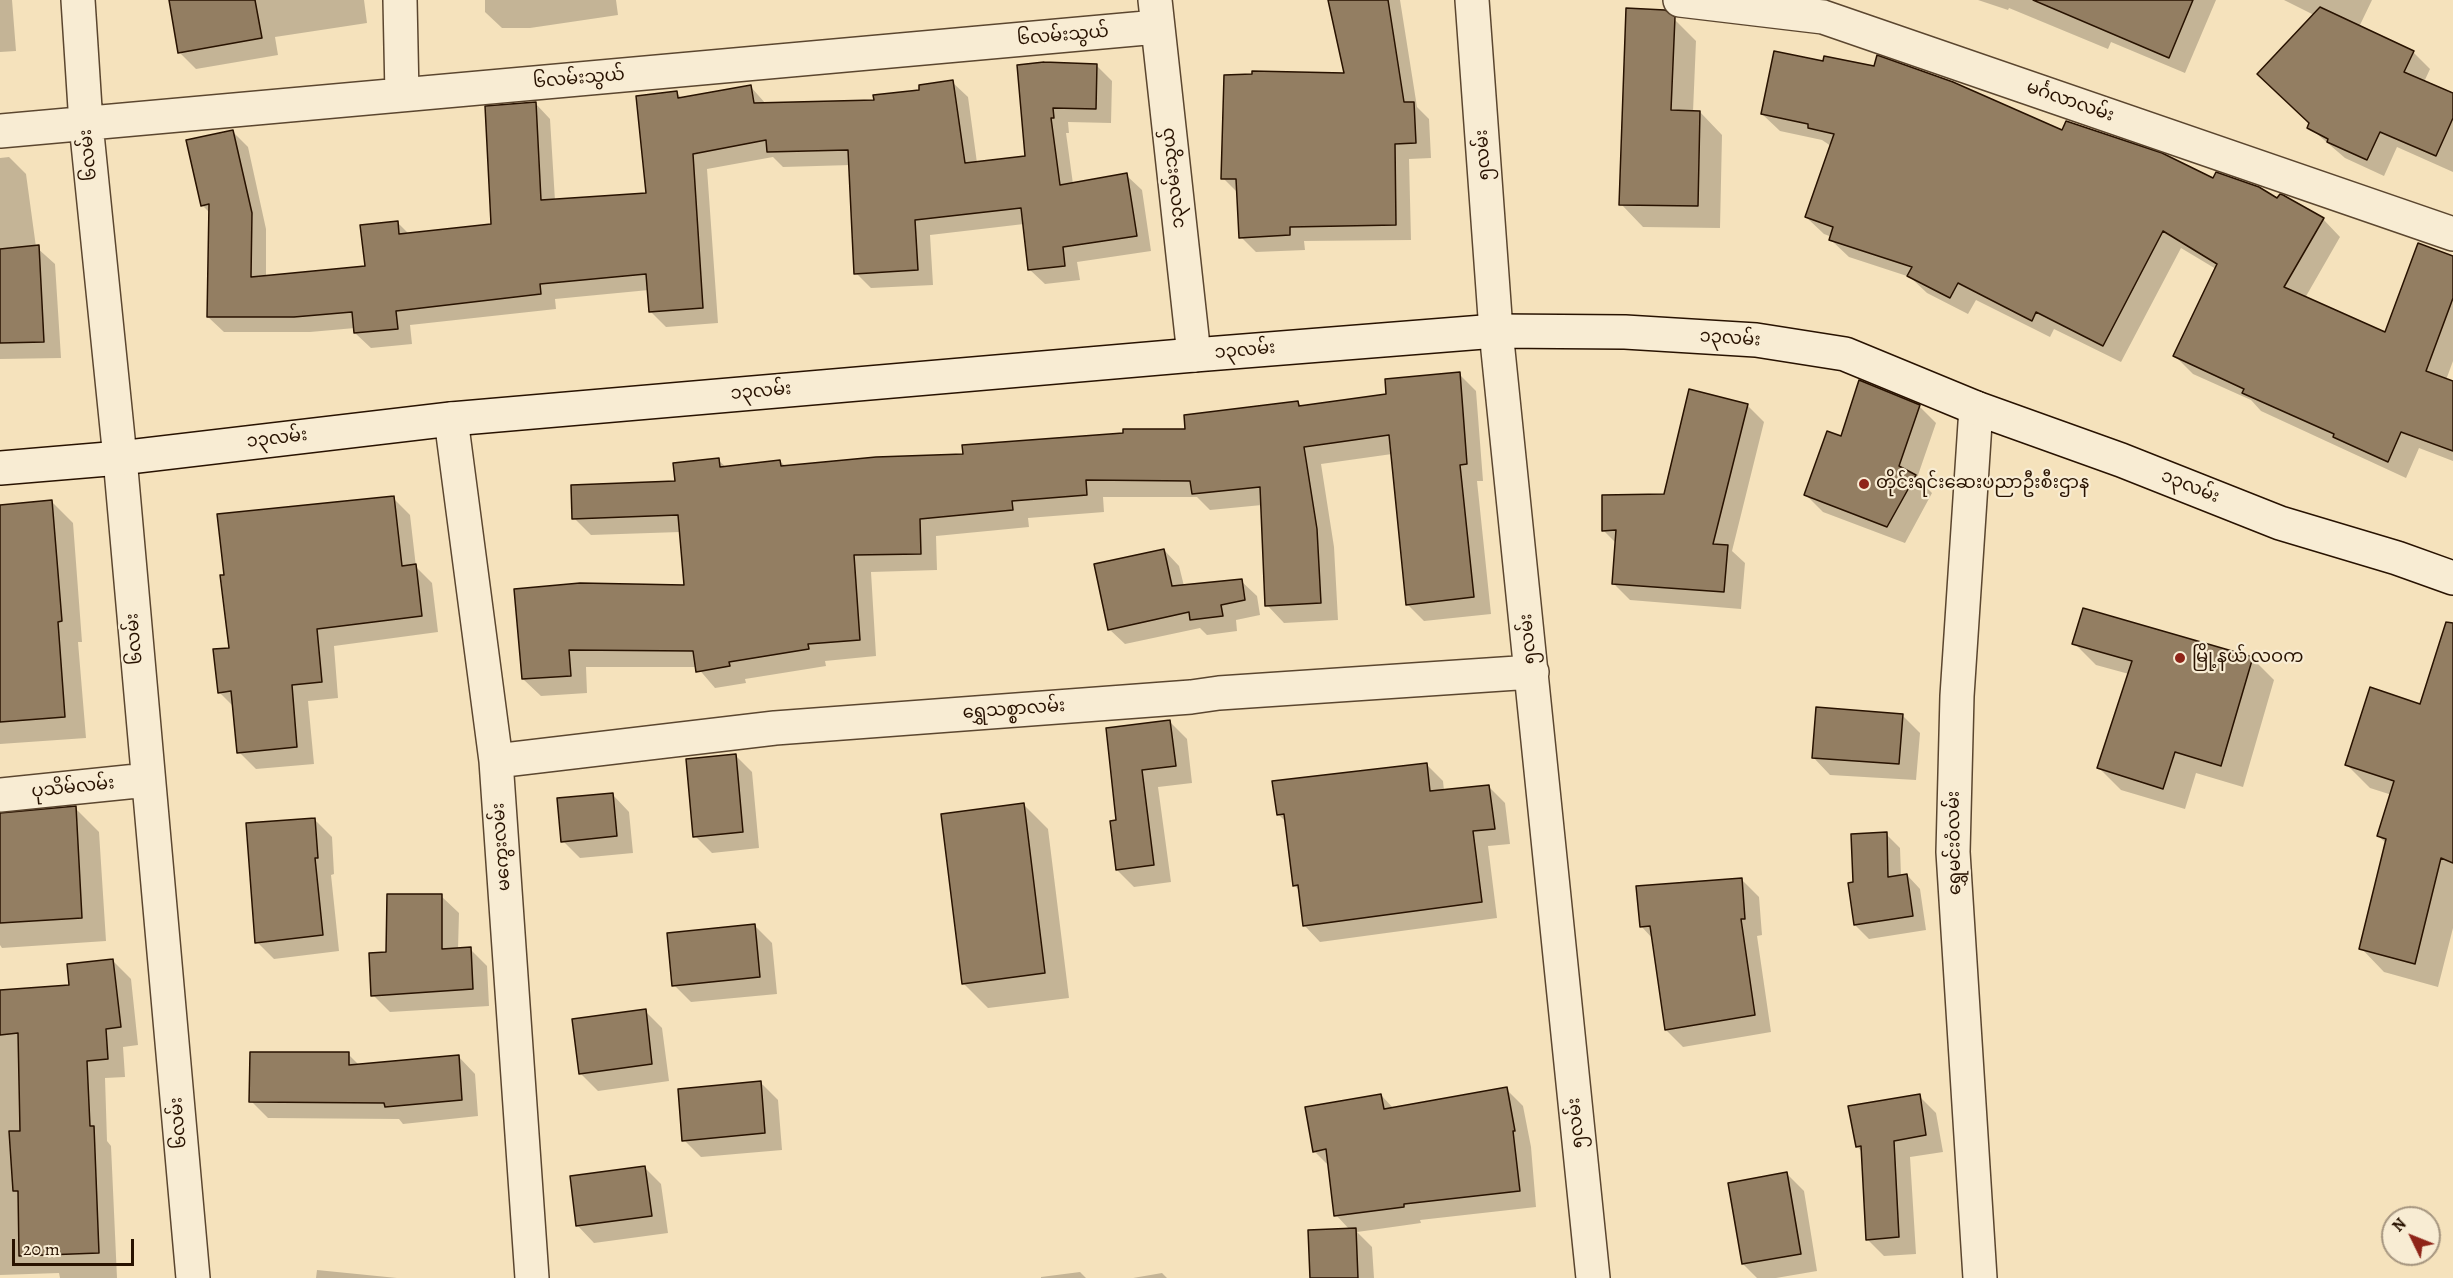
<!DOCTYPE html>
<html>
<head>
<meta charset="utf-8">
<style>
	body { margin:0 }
	#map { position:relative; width:2453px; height:1278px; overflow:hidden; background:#f5e2bc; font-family:Alegreya,serif }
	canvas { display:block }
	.north { position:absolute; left:2381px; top:1206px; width:60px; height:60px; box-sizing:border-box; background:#f8ecd3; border:2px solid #a5957f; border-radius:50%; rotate:313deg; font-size:16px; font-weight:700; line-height:24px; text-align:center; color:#281200 }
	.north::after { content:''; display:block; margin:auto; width:21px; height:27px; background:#8f2418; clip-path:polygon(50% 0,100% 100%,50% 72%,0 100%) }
	.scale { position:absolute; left:12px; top:1239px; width:122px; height:27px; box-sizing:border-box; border:3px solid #281200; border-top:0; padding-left:8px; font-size:18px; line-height:21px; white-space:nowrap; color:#281200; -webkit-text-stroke:4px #f8ecd3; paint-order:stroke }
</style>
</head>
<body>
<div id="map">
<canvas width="2453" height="1278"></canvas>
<div class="north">N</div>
<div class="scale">20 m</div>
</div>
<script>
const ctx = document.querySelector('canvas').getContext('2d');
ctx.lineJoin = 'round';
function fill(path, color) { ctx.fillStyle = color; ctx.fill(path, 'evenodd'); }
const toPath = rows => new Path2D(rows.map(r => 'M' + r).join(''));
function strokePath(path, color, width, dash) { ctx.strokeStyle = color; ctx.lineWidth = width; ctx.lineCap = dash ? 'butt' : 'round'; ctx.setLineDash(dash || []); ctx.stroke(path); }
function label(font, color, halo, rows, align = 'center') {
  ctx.font = font + ' Alegreya,"Noto Sans Myanmar",serif'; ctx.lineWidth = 4.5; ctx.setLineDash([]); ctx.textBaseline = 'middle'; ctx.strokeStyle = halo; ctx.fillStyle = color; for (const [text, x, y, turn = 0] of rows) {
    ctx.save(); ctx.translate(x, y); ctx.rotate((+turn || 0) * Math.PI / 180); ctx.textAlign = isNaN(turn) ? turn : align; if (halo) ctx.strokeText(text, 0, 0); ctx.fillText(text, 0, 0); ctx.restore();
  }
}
fill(toPath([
	[0,0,12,0,16,51,0,52],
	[171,0,364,0,367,23,275,37,278,55,196,69,179,52],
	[485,0,616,0,618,15,530,28,502,28,485,12],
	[1329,0,1400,0,1417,107,1429,119,1431,158,1409,159,1411,240,1304,241,1305,250,1256,252,1241,237,1239,194,1223,178,1253,76,1346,74],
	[1978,0,2216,0,2185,73,2111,42,2108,49,2009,8,2008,10],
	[2284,0,2372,0,2359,27,2413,52,2430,69,2424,82,2453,94,2453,172,2397,147,2384,176,2345,158,2309,127,2314,15],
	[1674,19,1696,41,1693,112,1700,112,1722,135,1720,228,1643,227,1621,204],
	[1097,66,1112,81,1111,123,1068,122,1069,133,1066,133,1073,184,1126,175,1142,190,1151,251,1077,262,1080,280,1045,284,1029,269,1024,224,930,235,933,285,871,288,856,273,851,165,783,167,773,157,707,169,718,323,666,327,650,311,649,290,555,299,556,309,410,325,412,344,371,348,355,333,355,328,310,332,224,332,208,317,210,213,202,205,232,131,248,147,266,229,266,277,367,267,397,222,410,235,492,226,535,103,550,119,555,201,648,194,677,93,682,99,750,86,766,104,875,102,952,82,968,97,977,163,1026,157,1019,67],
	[1762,114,2063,132,2278,201,2323,219,2340,237,2305,298,2386,334,2453,257,2453,361,2446,380,2453,382,2453,461,2419,448,2406,478,2261,411,2251,400,2193,374,2175,356,2216,269,2181,248,2121,362,2054,329,2050,337,1976,300,1968,314,1927,293,1910,277,1849,257,1831,240,1832,237,1824,234,1806,217,1831,146,1822,140,1780,131],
	[9,157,26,174,36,247,55,264,61,358,0,359,0,158],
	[1459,374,1476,391,1483,481,1477,481,1491,614,1424,621,1407,604,1392,454,1321,464,1334,547,1338,620,1284,623,1267,605,1262,505,1210,510,1197,497,1103,497,1104,512,1028,518,1029,527,936,536,937,570,871,572,876,656,825,661,826,666,745,679,746,683,715,688,697,667,586,667,587,693,541,696,523,679,515,591,685,587,680,532,591,535,574,518,676,482,718,460,727,468,780,461,786,467,965,456,1187,431,1298,403,1302,407,1387,396],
	[1747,405,1764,422,1732,551,1745,563,1741,609,1630,600,1613,583,1616,543,1603,530,1665,496],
	[1919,406,1936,423,1917,478,1932,493,1905,543,1823,512,1806,495,1842,438],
	[393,498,410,515,416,567,432,583,438,632,334,646,338,698,308,701,314,764,256,769,239,752,234,707,219,692,230,649],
	[52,502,73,523,82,642,78,642,86,738,0,744,0,506],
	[1164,550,1179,566,1184,586,1241,581,1257,596,1260,615,1236,620,1237,631,1207,635,1200,628,1125,644,1109,629],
	[2074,643,2252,658,2274,680,2243,787,2196,773,2185,809,2121,790,2099,768,2129,674,2096,665],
	[2453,662,2453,928,2438,987,2384,972,2361,948,2386,843,2378,836,2392,795,2370,788,2346,764,2421,706],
	[1903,716,1920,733,1916,780,1830,775,1813,757],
	[1170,722,1187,739,1192,783,1158,787,1171,882,1134,887,1117,870,1118,821,1107,729],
	[735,755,752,772,759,848,712,853,695,836],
	[1427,765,1443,781,1444,791,1489,787,1505,803,1510,844,1488,846,1497,918,1320,942,1304,925,1300,891,1294,885,1287,823,1278,814],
	[612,794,629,812,633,853,580,858,563,841],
	[1023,804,1048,829,1069,998,988,1008,963,983],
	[75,808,99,832,106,941,2,948,0,945,0,815],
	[315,820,332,837,334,874,331,875,339,951,274,959,257,942],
	[1886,834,1900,848,1901,876,1907,875,1920,889,1926,930,1869,939,1855,925],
	[1742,880,1759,897,1762,935,1757,936,1771,1032,1683,1047,1666,1030,1653,939,1641,926],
	[441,896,459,913,458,949,470,949,487,966,489,1006,390,1012,373,995,388,953],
	[755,926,772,943,777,994,691,1002,674,985],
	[112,960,131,979,138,1045,123,1047,125,1077,105,1078,107,1141,111,1146,117,1278,60,1278,59,1273,0,1275,0,992,71,986],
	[645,1011,662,1028,669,1081,598,1091,581,1074],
	[348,1054,360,1066,458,1056,475,1074,478,1116,403,1124,399,1119,268,1118,251,1101],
	[761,1083,778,1100,782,1150,701,1157,684,1140],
	[1506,1089,1523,1106,1531,1147,1536,1207,1420,1220,1421,1223,1357,1232,1372,1247,1374,1278,1311,1278,1350,1230,1336,1215,1330,1167,1314,1151,1381,1095,1394,1109],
	[1919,1096,1936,1113,1943,1152,1910,1157,1916,1254,1884,1256,1867,1239,1862,1152,1857,1146],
	[644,1167,661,1184,668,1233,594,1243,577,1225],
	[1787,1174,1804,1191,1817,1271,1776,1278,1757,1278,1743,1264],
	[317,1270,397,1278,316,1278],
	[1080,1272,1086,1278,1041,1278,1041,1277],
	[1162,1273,1167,1278,1133,1278]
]), '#0003');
const building = toPath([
	[169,0,255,0,262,38,178,53,169,0],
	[1328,0,1388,0,1404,102,1414,102,1416,143,1395,144,1396,225,1290,227,1290,235,1239,238,1236,179,1221,179,1224,75,1252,74,1252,71,1344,73,1328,0],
	[2033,0,2193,0,2169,58,2033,0],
	[2320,7,2414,51,2404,72,2453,93,2453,118,2436,156,2380,132,2367,160,2327,142,2328,139,2307,128,2309,123,2257,74,2320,7],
	[1626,8,1665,10,1675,17,1671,110,1700,111,1698,206,1619,205,1626,8],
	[1774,51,1823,61,1824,56,1874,66,1877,55,1953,82,2062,130,2066,121,2162,153,2213,178,2216,172,2259,187,2277,198,2280,194,2283,195,2324,218,2284,287,2385,332,2418,243,2453,256,2453,298,2426,371,2453,381,2453,451,2401,432,2388,462,2333,437,2334,434,2242,393,2244,389,2173,356,2217,264,2163,231,2103,346,2036,312,2032,321,1958,283,1950,298,1907,276,1912,267,1829,240,1833,227,1805,217,1834,134,1808,128,1808,124,1761,114,1774,51],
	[1044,62,1097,64,1096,109,1053,108,1054,118,1051,118,1060,185,1127,173,1137,236,1063,247,1065,266,1028,270,1021,208,915,220,918,270,854,274,848,150,767,152,766,140,693,154,703,308,649,312,646,274,540,284,541,294,396,311,398,329,354,333,352,312,294,317,207,317,209,204,201,206,186,140,233,130,252,213,251,277,365,266,360,225,398,221,399,234,491,224,485,106,536,102,541,200,646,193,636,96,677,91,678,98,751,85,754,103,874,100,873,95,919,90,919,85,953,80,965,163,1025,156,1017,65,1044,62],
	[39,245,44,342,0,343,0,249,39,245],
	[1460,372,1467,464,1460,465,1474,597,1406,605,1389,435,1304,447,1317,529,1321,603,1265,606,1260,487,1192,494,1190,481,1086,480,1087,495,1012,501,1013,510,920,519,921,554,854,555,860,640,808,644,809,649,729,662,730,666,696,672,693,651,569,650,571,676,522,679,514,589,580,583,684,585,678,515,572,519,571,485,675,481,673,463,719,458,720,467,780,460,781,466,876,457,963,454,962,445,1123,433,1123,429,1185,429,1184,415,1298,401,1299,406,1386,394,1385,379,1460,372],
	[1859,380,1920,405,1899,466,1916,475,1887,527,1804,495,1827,431,1841,436,1859,380],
	[1689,389,1748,404,1713,544,1728,545,1724,592,1612,584,1616,530,1602,531,1602,495,1664,494,1689,389],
	[394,496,402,566,416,564,422,616,317,629,322,682,292,685,297,747,237,753,231,691,218,693,213,649,229,648,220,575,224,575,217,514,394,496],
	[52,500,62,621,58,622,65,717,0,722,0,505,52,500],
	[1164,549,1172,586,1242,579,1245,600,1221,605,1223,616,1190,620,1189,612,1108,630,1094,564,1164,549],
	[2083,608,2253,657,2221,766,2175,752,2163,789,2097,768,2132,661,2072,644,2083,608],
	[2446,622,2453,623,2453,863,2441,858,2415,964,2359,949,2386,839,2377,836,2394,781,2345,765,2370,687,2420,704,2446,622],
	[1816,707,1903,714,1899,764,1812,758,1816,707],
	[1170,720,1176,766,1142,770,1154,865,1116,870,1110,821,1116,820,1106,728,1170,720],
	[736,754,743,832,693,837,686,759,736,754],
	[1427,763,1430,791,1489,785,1495,829,1473,831,1482,902,1303,926,1298,885,1293,886,1284,814,1277,815,1272,781,1427,763],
	[613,793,617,836,561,842,557,798,613,793],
	[1024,803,1045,973,962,984,941,814,1024,803],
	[76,806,82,918,0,923,0,813,76,806],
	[315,818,318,858,315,858,323,935,255,943,246,823,315,818],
	[1887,832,1888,877,1907,874,1913,916,1854,925,1848,883,1853,882,1851,834,1887,832],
	[1742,878,1745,919,1741,919,1755,1015,1665,1030,1650,926,1640,927,1636,886,1742,878],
	[387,894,442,894,442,949,471,947,473,989,371,996,369,953,386,952,387,894],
	[755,924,760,977,672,986,667,933,755,924],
	[113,959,121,1027,106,1029,108,1059,87,1061,90,1126,94,1126,99,1253,19,1256,18,1191,13,1191,9,1131,20,1131,18,1033,0,1035,0,990,69,985,67,964,113,959],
	[646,1009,652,1064,579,1074,572,1019,646,1009],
	[250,1052,349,1052,349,1065,459,1055,462,1100,385,1107,384,1103,249,1102,250,1052],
	[761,1081,765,1133,682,1141,678,1089,761,1081],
	[1507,1087,1515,1131,1513,1131,1520,1191,1404,1204,1404,1207,1334,1216,1326,1149,1313,1152,1305,1107,1381,1094,1384,1109,1507,1087],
	[1920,1094,1926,1135,1894,1141,1899,1237,1866,1240,1861,1146,1856,1147,1848,1106,1920,1094],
	[645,1166,652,1216,576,1226,570,1176,645,1166],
	[1787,1172,1801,1254,1742,1264,1728,1183,1787,1172],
	[1356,1228,1358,1278,1310,1278,1308,1230,1356,1228]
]);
fill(building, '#937e62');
strokePath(building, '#281200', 1.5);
const street = toPath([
	[78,0,86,124,120,458,193,1278],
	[400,0,402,95],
	[1155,0,1194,355],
	[1472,0,1496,331,1593,1278],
	[1680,0,1823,17,2453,234],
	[0,131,1157,27],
	[1976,408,1957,696,1953,852,1980,1278],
	[451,419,496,761,532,1278],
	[496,761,775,728,1191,697,1219,693,1532,672],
	[0,795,147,780]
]);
const secondary = toPath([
	[0,468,120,458,451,419,1194,355,1496,331,1625,332,1756,340,1845,354,1976,408,2121,460,2280,523,2397,558,2453,578]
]);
strokePath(street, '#5b462f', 36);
strokePath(secondary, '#281200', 36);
strokePath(street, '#f8ecd3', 33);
strokePath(secondary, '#f8ecd3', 33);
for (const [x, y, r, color] of [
	[1864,484,6,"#8f2418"],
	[2180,658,6,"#8f2418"]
]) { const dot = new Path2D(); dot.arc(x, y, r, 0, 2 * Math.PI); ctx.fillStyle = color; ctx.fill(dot); strokePath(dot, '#f8ecd3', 2); }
label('18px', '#281200', '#f8ecd3', [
	["၆လမ်းသွယ်",1063,36,-5],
	["၆လမ်းသွယ်",579,79,-5],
	["မင်္ဂလာလမ်း",2070,102,19],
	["၆လမ်း",89,155,-96],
	["၅လမ်း",1484,155,-94],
	["၁၃လမ်းသွယ်",1174,178,-96],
	["၁၃လမ်း",1730,339,4],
	["၁၃လမ်း",1245,351,-5],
	["၁၃လမ်း",761,392,-5],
	["၁၃လမ်း",277,439,-7],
	["၁၃လမ်း",2190,487,22],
	["၆လမ်း",135,639,-95],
	["၅လမ်း",1529,639,-96],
	["ရွှေသစ္စာလမ်း",1014,710,-4],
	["ပုသိမ်လမ်း",73,788,-6],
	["ရွှေမင်းဝံလမ်း",1955,843,-91],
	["မကွေးလမ်း",502,847,-94],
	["၆လမ်း",179,1123,-95],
	["၅လမ်း",1577,1123,-96]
]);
label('18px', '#281200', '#f8ecd3', [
	["တိုင်းရင်းဆေးပညာဦးစီးဌာန",1876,484],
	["မြို့နယ် လဝက",2192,658]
], 'left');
</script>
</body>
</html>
